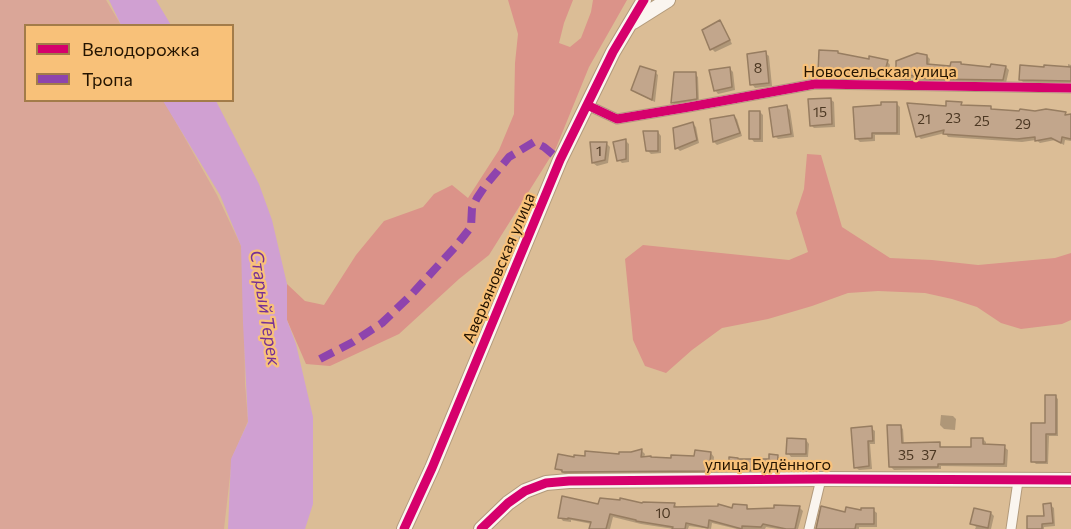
<!DOCTYPE html>
<html>
<head>
<meta charset="utf-8">
<style>
	body { margin:0 }
	#map { position:relative; width:1071px; height:529px; overflow:hidden; background:#dbbd96; font-family:Commissioner,sans-serif }
	canvas { display:block }
	.legend { position:absolute; left:24px; top:24px; width:210px; height:78px; box-sizing:border-box; background:#f8c179; border:2px solid #a37c49; margin:0; padding:8px 10px; list-style:none; font-size:18px; color:#241400 }
	.legend li { display:flex; align-items:center; gap:12px; height:30px }
	.legend b { width:30px; border:2px solid #a37c49 }
</style>
</head>
<body>
<div id="map">
<canvas width="1071" height="529"></canvas>
<ul class="legend">
<li><b style="height:8px;background:#d6006c"></b>Велодорожка</li>
<li><b style="height:8px;background:#8e44ad"></b>Тропа</li>
</ul>
</div>
<script>
const ctx = document.querySelector('canvas').getContext('2d');
ctx.lineJoin = 'round';
function fill(path, color) { ctx.fillStyle = color; ctx.fill(path, 'evenodd'); }
const toPath = rows => new Path2D(rows.map(r => 'M' + r).join(''));
function strokePath(path, color, width, dash) { ctx.strokeStyle = color; ctx.lineWidth = width; ctx.lineCap = dash ? 'butt' : 'round'; ctx.setLineDash(dash || []); ctx.stroke(path); }
function label(font, color, halo, rows, align = 'center') {
  ctx.font = font + ' Commissioner,sans-serif'; ctx.lineWidth = 4.5; ctx.setLineDash([]); ctx.textBaseline = 'middle'; ctx.strokeStyle = halo; ctx.fillStyle = color; for (const [text, x, y, turn = 0] of rows) {
    ctx.save(); ctx.translate(x, y); ctx.rotate((+turn || 0) * Math.PI / 180); ctx.textAlign = isNaN(turn) ? turn : align; if (halo) ctx.strokeText(text, 0, 0); ctx.fillText(text, 0, 0); ctx.restore();
  }
}
fill(toPath([
	[0,0,106,0,121,25,26,26,26,100,164,101,217,195,243,250,245,383,248,421,232,458,224,529,0,529]
]), '#daa698');
fill(toPath([
	[508,0,573,0,564,23,559,43,570,47,581,38,591,12,593,0,627,0,589,67,556,148,489,255,459,279,399,334,330,366,306,364,287,320,287,284,305,301,324,305,356,255,384,221,423,207,434,194,452,185,468,198,499,150,514,114,515,63,518,34],
	[807,154,821,155,842,227,890,258,932,260,978,265,1055,258,1071,253,1071,320,1062,324,1021,329,1001,323,977,307,952,299,925,293,878,291,848,293,812,306,768,319,722,328,692,350,666,373,645,366,633,340,625,259,643,245,789,260,808,252,796,213,804,189]
]), '#db9389');
fill(toPath([
	[109,0,156,0,171,25,121,25],
	[163,101,216,101,259,184,272,220,287,284,287,320,296,344,313,417,313,504,305,529,228,529,231,459,248,422,243,323,241,246,220,195]
]), '#d0a0d2');
fill(toPath([
	[720,22,723,25,732,44,715,52,712,49],
	[765,53,769,56,772,86,755,88,752,84],
	[838,53,840,55,870,61,887,61,890,65,886,81,867,79,838,74,837,77,823,76,820,72],
	[927,56,930,59,929,66,951,68,961,63,963,65,992,69,992,66,1006,67,1009,70,1006,83,932,82,911,78,911,81,906,81,898,71],
	[1068,64,1071,65,1071,84,1024,83,1021,80,1068,68],
	[729,68,733,72,735,90,718,94,715,90],
	[655,72,658,75,655,102,636,93,633,90],
	[695,74,698,77,699,102,676,106,673,103],
	[830,99,834,102,835,127,814,128,811,125],
	[897,104,900,107,900,135,875,135,875,141,860,142,857,139],
	[961,104,964,107,991,108,993,110,1065,113,1068,116,1071,115,1071,141,1065,140,1064,145,1055,140,1040,143,1036,140,1022,142,948,137,945,133,921,139,918,136,947,107],
	[787,107,790,110,794,137,778,139,775,136],
	[760,112,763,115,763,142,754,142,751,138],
	[734,116,737,119,742,136,717,145,714,142],
	[693,124,696,127,699,143,680,151,677,148],
	[658,132,661,136,661,153,651,154,647,150],
	[626,141,629,144,629,162,622,163,619,160],
	[592,144,607,144,610,147,608,163,597,166,593,163],
	[1055,396,1058,399,1058,436,1049,436,1048,464,1036,464,1033,461],
	[941,415,953,416,956,419,955,430,944,429,940,425],
	[900,426,903,429,904,444,939,444,942,448,972,448,983,439,986,442,986,446,1004,447,1008,450,1007,467,941,466,941,469,894,470,891,467],
	[871,428,875,431,875,444,870,444,872,469,859,470,855,467],
	[806,440,809,444,808,457,791,457,788,453],
	[642,451,645,454,644,458,695,458,711,453,714,457,712,474,566,475,557,468,575,459,620,455],
	[777,456,781,460,780,473,764,472,764,473,734,473,731,470,770,460],
	[644,503,675,505,678,508,733,510,747,507,751,511,800,508,803,511,798,529,778,529,766,527,765,529,737,529,712,523,711,529,689,526,688,529,674,529,641,524,613,517,610,529,590,529,592,524,571,520,571,522,563,521,560,517,598,506,643,505],
	[1050,505,1054,508,1055,526,1044,527,1044,529,1029,529,1046,518],
	[873,510,877,513,877,527,859,527,859,529,819,529,846,513],
	[991,513,994,516,991,529,975,529,976,527,972,523]
]), '#0003');
const building = toPath([
	[720,20,730,40,710,50,702,30,720,20],
	[819,50,838,51,838,53,869,59,869,56,888,60,883,78,862,77,835,72,835,74,818,73,819,50],
	[766,51,769,83,750,85,747,54,766,51],
	[917,53,927,55,927,64,950,66,951,62,961,62,961,64,990,67,991,64,1006,66,1003,80,928,79,909,75,909,79,901,79,899,71,896,71,896,61,917,53],
	[1020,65,1044,67,1044,65,1071,67,1071,81,1019,80,1020,65],
	[640,66,656,71,652,100,631,90,640,66],
	[730,67,732,87,714,91,709,70,730,67],
	[674,72,696,72,697,99,671,103,674,72],
	[831,98,832,124,810,126,808,99,831,98],
	[946,101,962,102,961,105,991,106,991,109,1019,111,1020,109,1035,111,1046,109,1066,112,1065,115,1071,114,1071,139,1062,137,1061,143,1051,138,1035,141,1035,137,1017,139,972,136,943,134,944,130,916,137,907,103,946,106,946,101],
	[881,102,897,102,897,133,872,133,872,138,855,139,853,107,881,105,881,102],
	[787,105,791,134,773,137,769,108,787,105],
	[749,111,760,111,760,139,749,139,749,111],
	[734,115,740,133,713,142,710,119,734,115],
	[693,122,697,140,675,149,673,128,693,122],
	[643,131,658,131,658,151,646,151,643,131],
	[626,139,626,159,617,161,613,142,626,139],
	[590,142,607,142,605,160,592,163,590,142],
	[1045,395,1056,395,1056,434,1046,434,1046,462,1031,462,1031,423,1045,423,1045,395],
	[887,425,901,425,902,443,940,442,940,447,971,447,971,438,983,438,983,444,1005,445,1004,464,938,464,938,467,889,467,887,425],
	[872,426,873,441,868,441,869,466,854,468,851,428,872,426],
	[787,438,806,439,806,454,786,454,787,438],
	[642,449,641,457,651,456,651,457,671,458,671,455,694,456,695,450,711,452,709,471,564,472,562,472,562,470,555,469,558,454,574,457,574,455,585,456,585,451,619,454,619,452,631,452,642,449],
	[769,454,778,455,777,470,761,469,761,470,729,471,729,457,738,458,738,459,769,459,769,454],
	[562,496,598,504,600,498,620,500,620,498,642,503,643,502,675,503,674,507,718,506,718,504,732,508,733,504,747,505,747,509,774,508,774,505,800,506,795,529,786,529,763,524,761,527,742,526,742,529,709,520,708,528,686,523,685,529,672,529,673,527,636,521,636,520,610,514,606,529,589,529,591,522,568,518,568,519,558,518,562,496],
	[1051,503,1053,523,1042,524,1042,529,1027,529,1027,516,1044,516,1043,504,1051,503],
	[821,506,845,512,846,507,861,510,861,508,874,508,874,524,856,524,855,529,816,529,821,506],
	[974,508,991,512,988,528,970,524,974,508]
]);
fill(building, '#c2a68c');
strokePath(building, '#977d61', 1.5);
const street = toPath([
	[587,105,617,119,689,107,815,84,1071,88],
	[809,529,821,479],
	[1011,529,1018,481]
]);
const secondary = toPath([
	[633,22,668,0],
	[404,529,432,468,560,160,613,52,644,0],
	[481,529,508,503,525,491,546,483,569,481,821,479,1071,480]
]);
strokePath(street, '#b29a7b', 11);
strokePath(secondary, '#b29a7b', 16);
strokePath(street, '#faf5ef', 9);
strokePath(secondary, '#faf5ef', 14);
strokePath(toPath([
	[320,359,353,342,382,323,411,295,456,246,471,227,472,208,477,198,485,186,509,157,534,142,544,147,560,160]
]), '#8e44ad', 8, [15, 8]);
strokePath(toPath([
	[587,105,617,119,689,107,815,84,1071,88],
	[404,529,432,468,560,160,613,52,644,0],
	[481,529,508,503,525,491,546,483,569,481,821,479,1071,480]
]), '#d6006c', 9);
label('14px', '#4c3823', null, [
	["8",758,68],
	["15",820,112],
	["23",953,118],
	["21",924,119],
	["25",982,121],
	["29",1023,124],
	["1",599,151],
	["35",906,455],
	["37",929,455],
	["10",663,513]
]);
label('16px', '#241400', '#f8c179', [
	["Новосельская улица",880,72],
	["Аверьяновская улица",499,268,-67],
	["улица Будённого",768,465]
]);
label('italic 18px', '#753196', '#f8c179', [
	["Старый Терек",265,308,81]
]);
</script>
</body>
</html>
